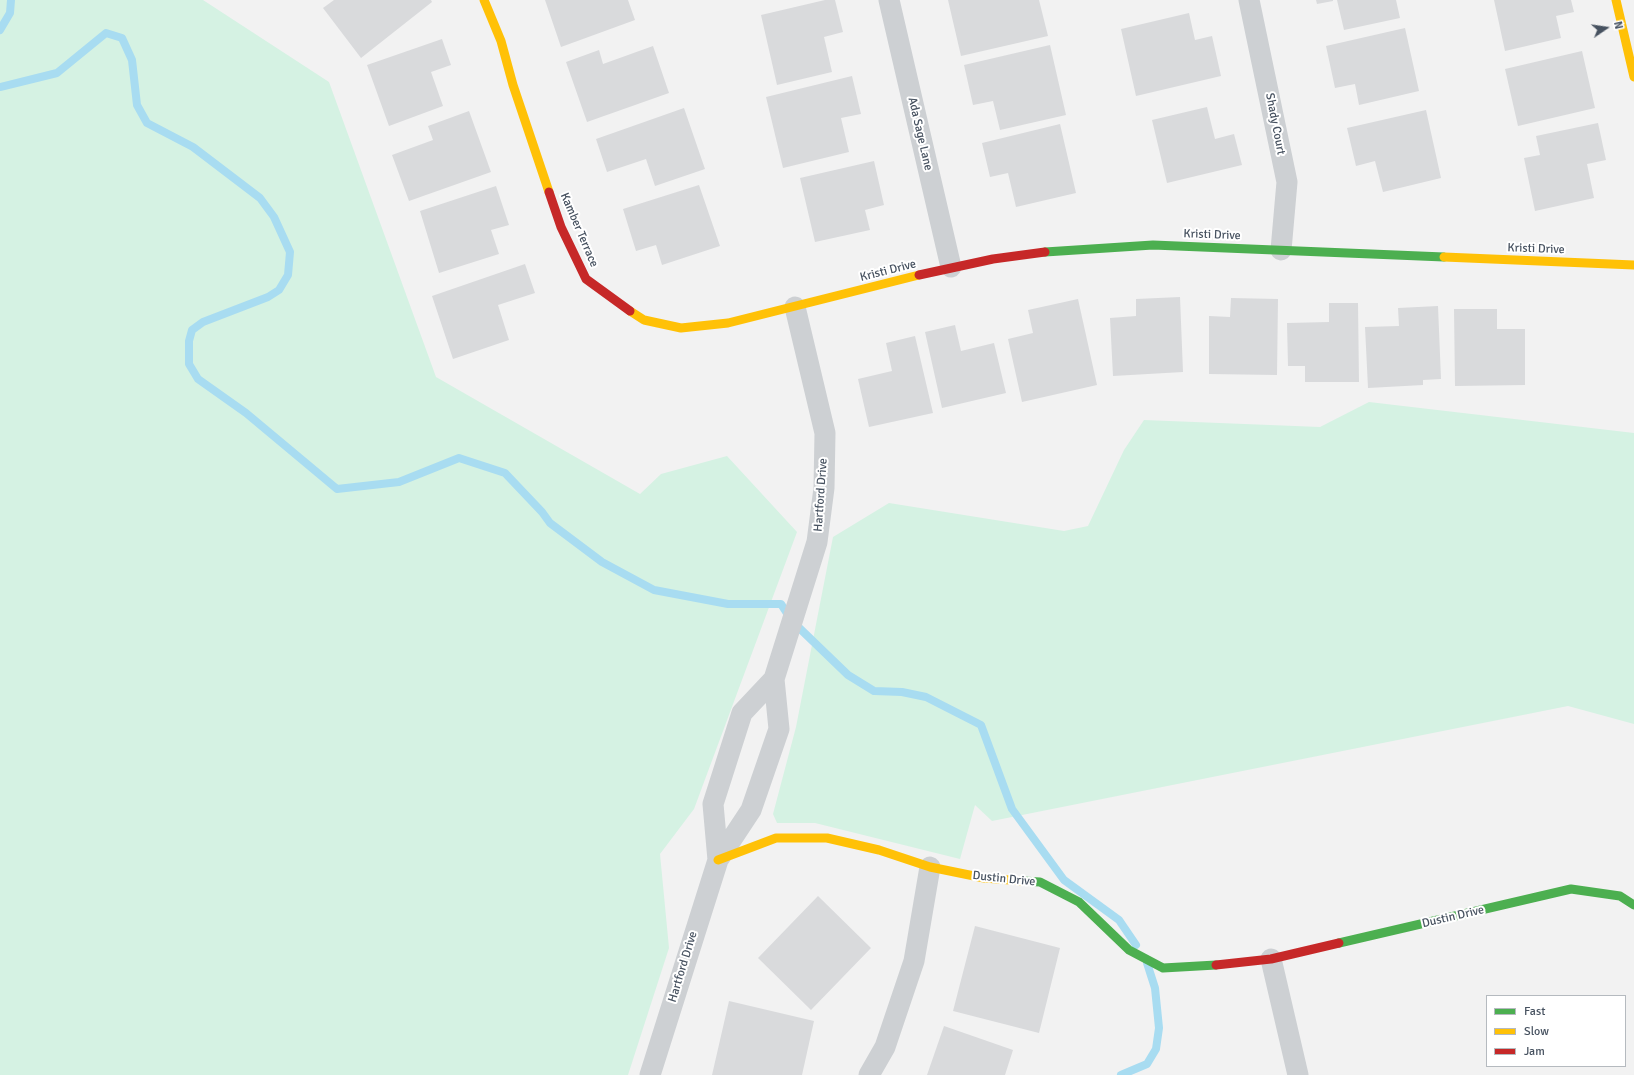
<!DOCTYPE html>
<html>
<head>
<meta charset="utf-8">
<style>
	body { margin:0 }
	#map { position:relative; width:1634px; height:1075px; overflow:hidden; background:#f2f2f2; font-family:Signika,sans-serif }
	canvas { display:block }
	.legend { position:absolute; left:1486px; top:995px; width:140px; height:72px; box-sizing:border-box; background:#fff; border:1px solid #b5babf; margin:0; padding:5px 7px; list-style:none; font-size:12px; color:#475260 }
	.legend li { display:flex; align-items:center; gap:8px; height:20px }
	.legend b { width:20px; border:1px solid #b5babf }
	.north { position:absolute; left:1586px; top:8px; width:40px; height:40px; -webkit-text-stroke:3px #fff; paint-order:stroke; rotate:77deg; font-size:11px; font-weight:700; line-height:16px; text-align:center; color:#475260 }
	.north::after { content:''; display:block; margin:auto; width:14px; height:18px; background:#475260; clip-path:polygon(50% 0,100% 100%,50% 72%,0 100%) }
</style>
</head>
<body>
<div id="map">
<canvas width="1634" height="1075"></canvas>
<ul class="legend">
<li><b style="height:5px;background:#4caf50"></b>Fast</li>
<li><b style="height:5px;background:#ffc107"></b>Slow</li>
<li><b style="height:5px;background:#c62828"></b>Jam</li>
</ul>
<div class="north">N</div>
</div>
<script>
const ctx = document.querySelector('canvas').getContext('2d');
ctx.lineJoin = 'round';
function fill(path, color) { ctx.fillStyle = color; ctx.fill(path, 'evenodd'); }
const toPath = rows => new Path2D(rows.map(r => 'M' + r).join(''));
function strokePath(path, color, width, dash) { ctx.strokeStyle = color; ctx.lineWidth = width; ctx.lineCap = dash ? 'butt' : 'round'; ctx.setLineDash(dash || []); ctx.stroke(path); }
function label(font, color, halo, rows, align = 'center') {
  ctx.font = font + ' Signika,sans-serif'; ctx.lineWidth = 4; ctx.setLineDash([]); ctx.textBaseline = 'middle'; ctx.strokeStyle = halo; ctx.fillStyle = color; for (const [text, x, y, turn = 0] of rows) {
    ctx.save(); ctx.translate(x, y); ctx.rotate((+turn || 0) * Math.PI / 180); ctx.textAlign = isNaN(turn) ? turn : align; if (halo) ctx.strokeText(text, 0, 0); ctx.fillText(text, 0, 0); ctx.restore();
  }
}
fill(toPath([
	[0,0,203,0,329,82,436,377,640,494,661,474,727,456,797,532,694,809,660,854,669,948,628,1075,0,1075],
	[1369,402,1634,433,1634,724,1568,706,992,821,975,805,960,859,815,823,777,823,773,814,796,727,833,537,889,503,1064,531,1088,526,1124,450,1144,420,1320,427]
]), '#d5f2e3');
strokePath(toPath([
	[0,30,10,13,11,0],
	[0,87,57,73,106,33,122,38,132,60,137,105,147,123,193,147,260,198,274,217,290,252,288,275,279,290,268,297,203,322,192,330,189,341,189,364,198,379,246,413,337,489,399,482,459,458,505,473,542,512,550,523,602,562,654,590,728,604,781,604,792,621,848,675,874,691,902,692,926,697,981,725,1012,809,1064,880,1119,920,1136,945],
	[1121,1075,1147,1064,1156,1049,1159,1028,1155,988,1147,963]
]), '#a8dcf1', 8);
fill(toPath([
	[334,0,431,0,432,2,361,58,323,8],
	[545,0,628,0,635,20,561,47],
	[825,0,835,0,843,32,824,37,832,72,777,85,761,15],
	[948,0,1039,0,1048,36,961,56],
	[1316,0,1333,0,1333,1,1317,4],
	[1337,0,1396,0,1400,18,1344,30],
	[1494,0,1571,0,1574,12,1556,16,1561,38,1505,51],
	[1189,13,1195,40,1212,36,1221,76,1136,96,1121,29],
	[1405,28,1419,91,1359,105,1355,84,1335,88,1326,46],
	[442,39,451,65,431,72,443,106,389,126,367,65],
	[1050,45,1066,115,1000,130,993,101,973,105,964,65],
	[653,46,669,93,587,122,566,62,599,50,603,64],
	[1582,51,1595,108,1518,126,1505,69],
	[852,76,861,114,841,118,849,152,783,168,766,97],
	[1207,107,1215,139,1234,134,1242,165,1167,183,1152,120],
	[684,108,705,169,655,186,646,159,607,172,596,139],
	[1426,110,1441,178,1383,192,1375,161,1356,166,1347,128],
	[469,111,491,172,409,201,392,155,433,140,428,126],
	[1598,123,1606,160,1587,164,1594,198,1535,211,1524,158,1540,155,1536,136],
	[1060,124,1076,193,1016,207,1008,173,990,177,982,143],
	[874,161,884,205,865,210,870,230,815,242,800,178],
	[699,185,720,246,662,265,656,245,636,251,623,209],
	[496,186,509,225,491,230,499,254,439,273,420,211],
	[525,264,535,293,498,305,509,340,453,359,432,296],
	[1180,297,1183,372,1113,376,1110,318,1136,316,1136,299],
	[1231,298,1278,299,1277,375,1209,374,1209,316,1230,317],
	[1078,299,1097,385,1022,402,1008,339,1033,333,1028,310],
	[1329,303,1358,303,1359,382,1305,382,1305,366,1288,366,1287,323,1329,322],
	[1438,306,1441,379,1423,380,1423,385,1368,388,1365,327,1399,326,1398,308],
	[1454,309,1497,309,1497,329,1525,329,1525,385,1455,386],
	[955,325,961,351,994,343,1006,393,942,408,925,332],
	[915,336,933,413,869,427,858,379,892,371,886,343],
	[818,896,871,948,811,1010,758,958],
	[975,926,1060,948,1039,1033,953,1011],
	[729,1001,814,1021,802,1075,712,1075],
	[944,1026,1013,1050,1005,1075,927,1075]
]), '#d9dadc');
strokePath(toPath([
	[889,0,951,267],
	[1249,0,1287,182,1281,250],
	[718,860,713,804,742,713,774,679],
	[1271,959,1298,1075],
	[650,1075,718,860,751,810,779,729,774,679,817,542,824,488,825,433,795,307],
	[869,1075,885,1047,914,961,930,867]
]), '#cdd0d3', 21);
strokePath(toPath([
	[1045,252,1153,245,1444,257],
	[1023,881,1040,882,1079,902,1129,950,1163,968,1216,965],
	[1339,943,1571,889,1620,896,1634,905]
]), '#4caf50', 9);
strokePath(toPath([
	[484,0,501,41,513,85,549,192],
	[1616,0,1634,77],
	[1444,257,1634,265],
	[630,311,644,320,681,328,728,323,919,275],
	[718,860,776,838,827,838,879,850,930,867,984,878,1023,881]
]), '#ffc107', 9);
strokePath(toPath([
	[549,192,561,227,586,279,630,311],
	[919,275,993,259,1045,252],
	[1216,965,1271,959,1339,943]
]), '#c62828', 9);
label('12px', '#475260', '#fff', [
	["Shady Court",1275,124,79],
	["Ada Sage Lane",920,134,77],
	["Kamber Terrace",579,230,67],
	["Kristi Drive",1212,235,2],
	["Kristi Drive",1536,249,2],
	["Kristi Drive",888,271,-14],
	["Hartford Drive",821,495,-86],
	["Dustin Drive",1004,879,6],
	["Dustin Drive",1453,917,-13],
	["Hartford Drive",683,967,-73]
]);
</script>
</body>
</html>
